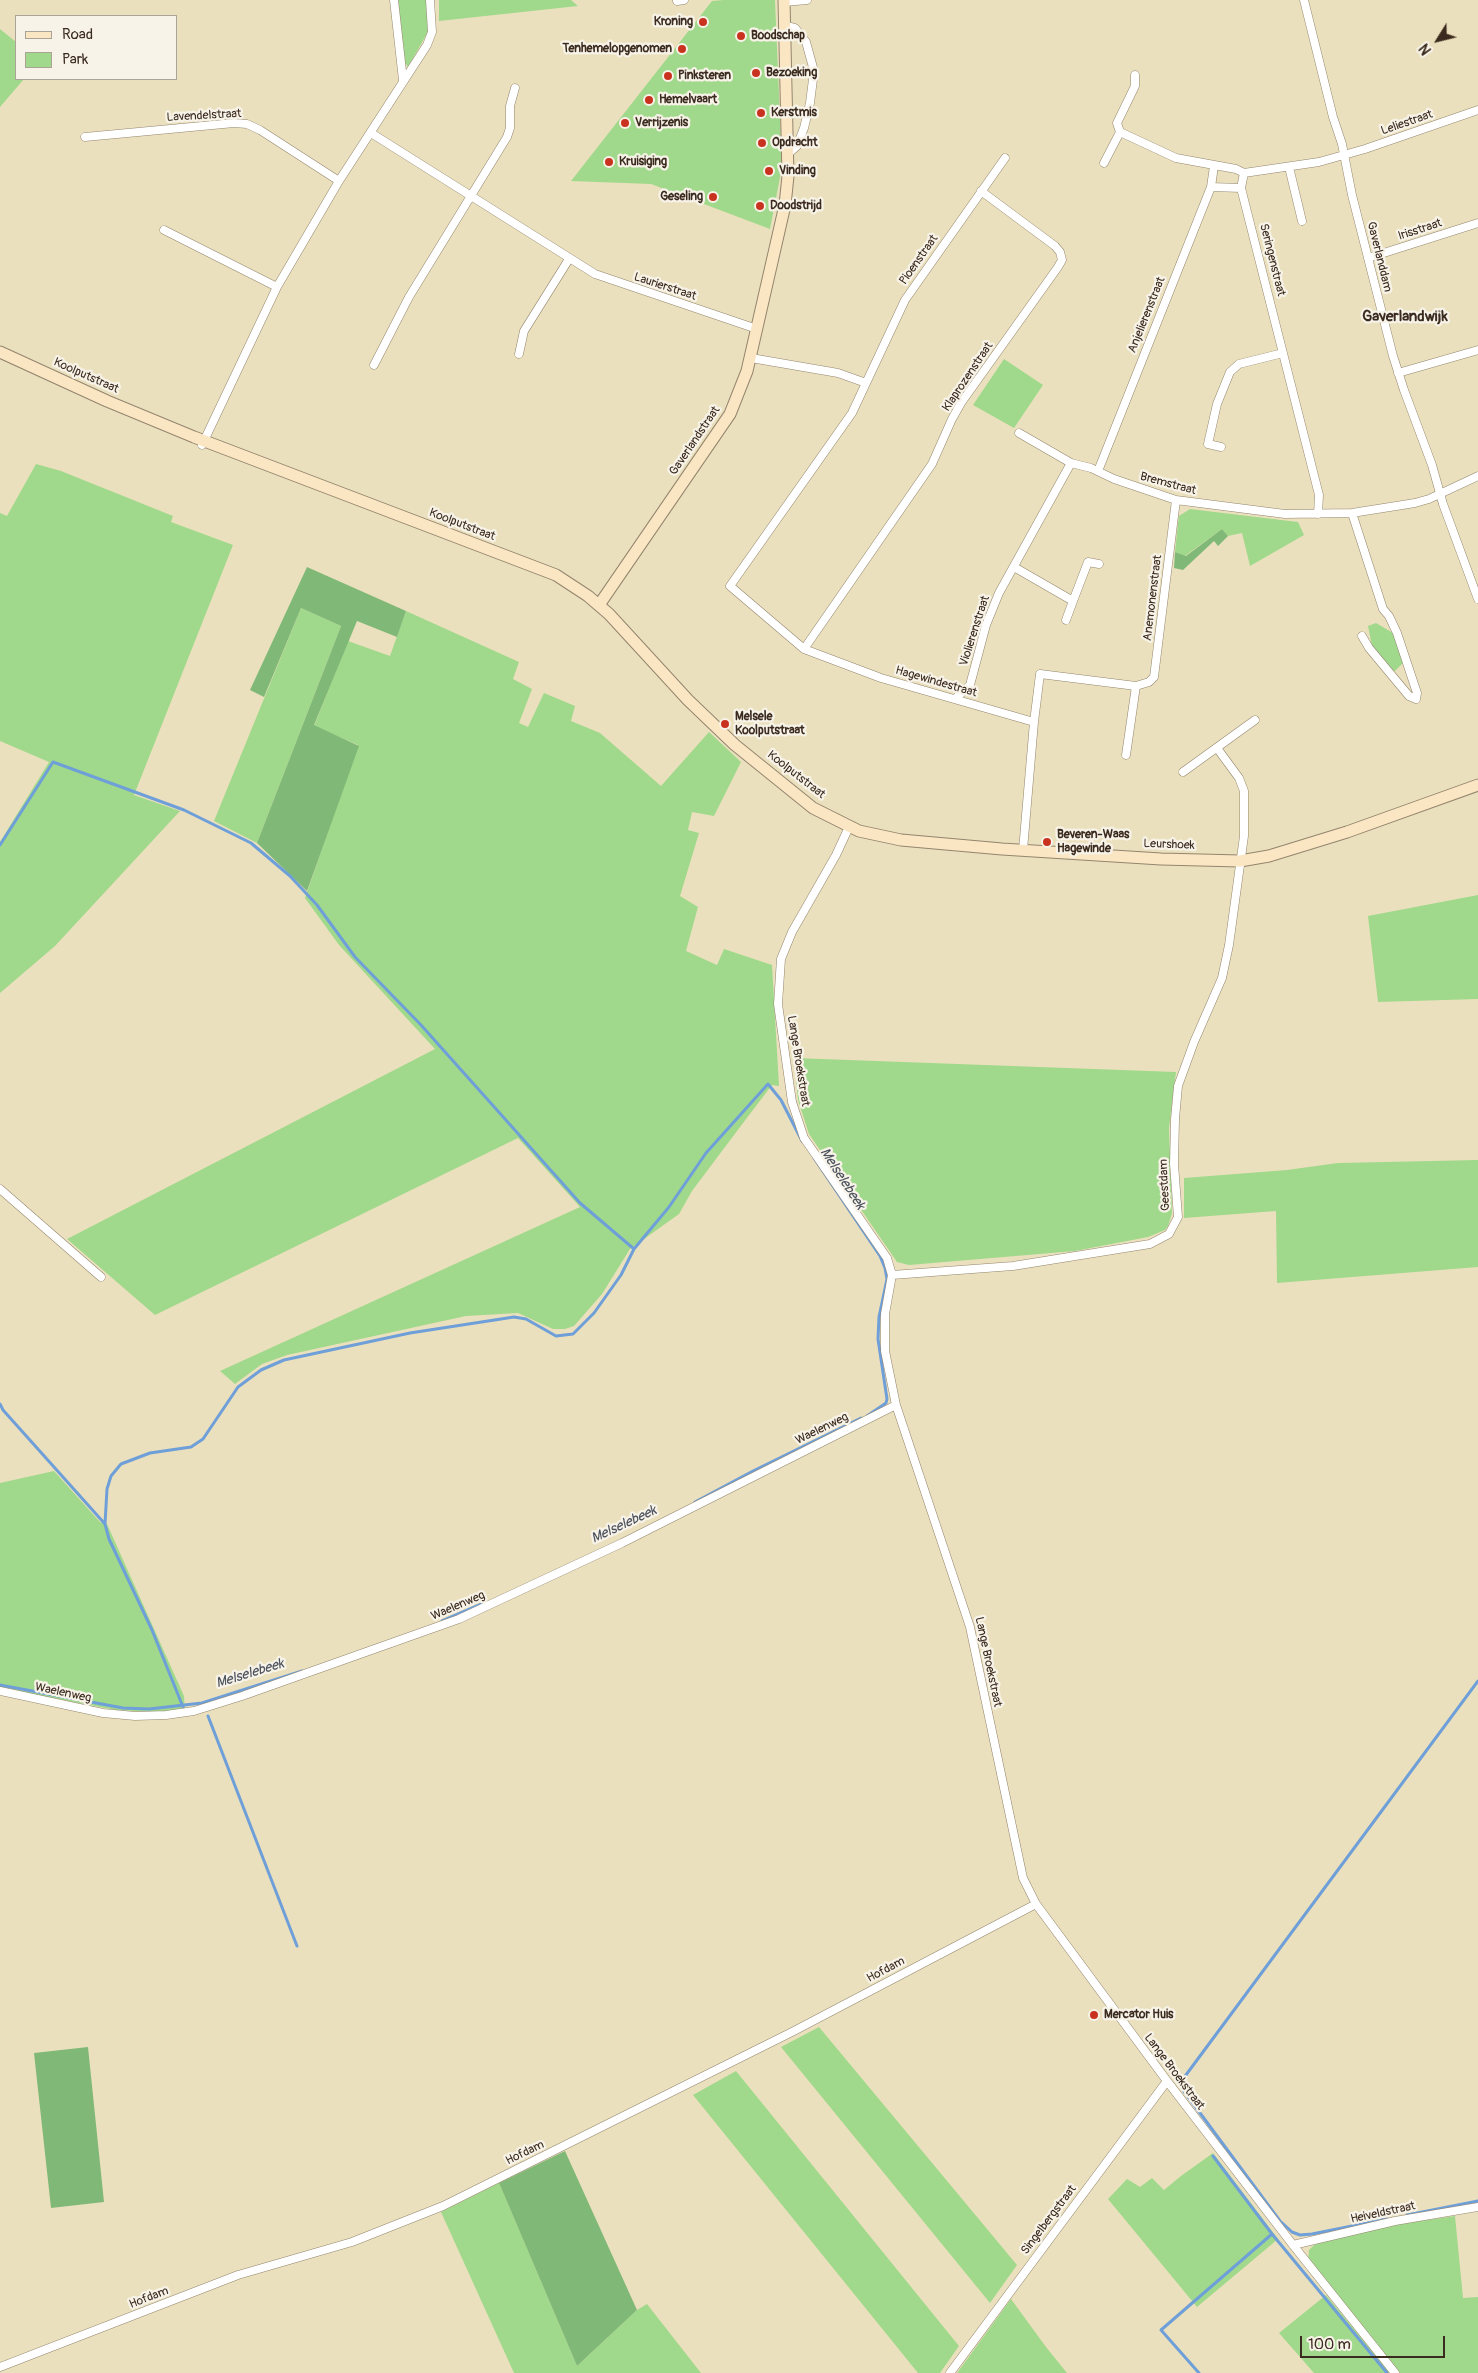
<!DOCTYPE html>
<html>
<head>
<meta charset="utf-8">
<style>
	body { margin:0 }
	#map { position:relative; width:1478px; height:2373px; overflow:hidden; background:#ebe0bd; font-family:Pangolin,sans-serif }
	canvas { display:block }
	.legend { position:absolute; left:15px; top:15px; width:162px; height:65px; box-sizing:border-box; background:#f7f3e8; border:1px solid #aca397; margin:0; padding:6px 9px; list-style:none; font-size:15px; color:#3b2a1e }
	.legend li { display:flex; align-items:center; gap:10px; height:25px }
	.legend b { width:25px; border:1px solid #aca397 }
	.north { position:absolute; left:1413px; top:15px; width:50px; height:50px; -webkit-text-stroke:4px #f7f3e8; paint-order:stroke; rotate:234deg; font-size:14px; font-weight:700; line-height:20px; text-align:center; color:#3b2a1e }
	.north::after { content:''; display:block; margin:auto; width:18px; height:22px; background:#3b2a1e; clip-path:polygon(50% 0,100% 100%,50% 72%,0 100%) }
	.scale { position:absolute; left:1300px; top:2336px; width:145px; height:22px; box-sizing:border-box; border:2px solid #3b2a1e; border-top:0; padding-left:6px; font-size:15px; line-height:18px; white-space:nowrap; color:#3b2a1e; -webkit-text-stroke:4px #f7f3e8; paint-order:stroke }
</style>
</head>
<body>
<div id="map">
<canvas width="1478" height="2373"></canvas>
<ul class="legend">
<li><b style="height:6px;background:#fbe6c4"></b>Road</li>
<li><b style="height:14px;background:#a0d98b"></b>Park</li>
</ul>
<div class="north">N</div>
<div class="scale">100 m</div>
</div>
<script>
const ctx = document.querySelector('canvas').getContext('2d');
ctx.lineJoin = 'round';
function fill(path, color) { ctx.fillStyle = color; ctx.fill(path, 'evenodd'); }
const toPath = rows => new Path2D(rows.map(r => 'M' + r).join(''));
function strokePath(path, color, width, dash) { ctx.strokeStyle = color; ctx.lineWidth = width; ctx.lineCap = dash ? 'butt' : 'round'; ctx.setLineDash(dash || []); ctx.stroke(path); }
function label(font, color, halo, rows, align = 'center') {
  ctx.font = font + ' Pangolin,sans-serif'; ctx.lineWidth = 4.5; ctx.setLineDash([]); ctx.textBaseline = 'middle'; ctx.strokeStyle = halo; ctx.fillStyle = color; for (const [text, x, y, turn = 0] of rows) {
    ctx.save(); ctx.translate(x, y); ctx.rotate((+turn || 0) * Math.PI / 180); ctx.textAlign = isNaN(turn) ? turn : align; if (halo) ctx.strokeText(text, 0, 0); ctx.fillText(text, 0, 0); ctx.restore();
  }
}
fill(toPath([
	[398,0,426,0,429,30,408,67,403,60],
	[439,0,571,0,578,6,439,21],
	[724,0,775,0,782,167,770,229,651,184,571,181,712,1],
	[0,29,16,42,16,79,24,79,0,107],
	[1004,359,1043,385,1014,428,973,405],
	[36,464,61,471,173,516,171,522,233,545,134,795,180,811,55,946,0,993,0,842,49,762,0,741,0,513,7,516],
	[1190,509,1298,522,1304,535,1250,566,1242,533,1228,536,1222,529,1185,556,1175,552,1178,523,1179,516],
	[301,608,341,626,257,843,214,821],
	[406,611,519,662,513,679,532,689,519,723,528,727,544,693,575,706,571,721,600,733,661,786,709,732,741,762,714,816,692,812,688,830,699,833,680,896,698,907,686,951,717,965,724,949,772,965,779,1086,772,1085,740,1127,692,1191,679,1214,630,1249,602,1294,574,1326,565,1329,553,1329,518,1313,466,1316,287,1355,262,1364,235,1384,220,1371,580,1207,518,1138,155,1315,67,1239,435,1049,339,945,305,898,358,745,314,726,348,641,390,656],
	[1376,623,1393,633,1403,663,1395,671,1392,670,1372,646,1368,626],
	[1478,895,1478,999,1378,1002,1368,916],
	[794,1058,1176,1072,1169,1128,1172,1213,1168,1226,1165,1230,1148,1237,1075,1251,909,1265,897,1262,809,1134,798,1100],
	[1478,1160,1478,1267,1277,1283,1276,1211,1184,1218,1184,1178,1287,1170,1338,1163],
	[54,1471,100,1522,107,1524,184,1696,185,1710,153,1712,116,1710,0,1688,0,1483],
	[819,2027,1017,2265,990,2303,781,2047],
	[736,2071,959,2346,940,2373,918,2373,693,2095],
	[1213,2153,1278,2239,1197,2307,1108,2199,1127,2179,1140,2187,1152,2178,1164,2190,1181,2176],
	[499,2183,577,2366,637,2310,647,2304,701,2373,514,2373,441,2212],
	[1455,2216,1463,2298,1478,2297,1478,2373,1400,2373,1308,2263,1309,2250,1314,2245,1329,2240,1400,2224],
	[1326,2295,1387,2369,1390,2373,1314,2373,1279,2333],
	[1011,2299,1046,2347,1067,2373,957,2373]
]), '#a0d98b');
fill(toPath([
	[1222,529,1228,536,1218,546,1214,541,1183,570,1174,568,1175,552,1186,556],
	[307,567,406,611,397,637,357,621,314,725,359,746,307,891,257,843,341,626,301,608,264,697,250,690],
	[88,2047,104,2202,51,2208,34,2053],
	[565,2151,637,2310,577,2366,499,2183]
]), '#80b977');
strokePath(toPath([
	[0,845,53,762,184,810,251,843,290,876,317,905,355,957,421,1025,580,1203,634,1249],
	[814,1158,880,1256,885,1268,887,1279,879,1317,878,1339,887,1399,886,1403,867,1416],
	[0,1404,3,1410,105,1524,109,1539,152,1630,183,1707],
	[695,1502,753,1471,861,1418],
	[105,1524,107,1489,111,1476,121,1464,150,1453,191,1447,203,1439,238,1387,261,1370,284,1360,410,1333,514,1317,526,1319,556,1336,573,1334,594,1313,621,1275,634,1249,669,1207,706,1153,768,1084,781,1100,802,1141],
	[442,1621,484,1603],
	[0,1685,123,1708,149,1709,202,1703,302,1671],
	[208,1716,297,1946],
	[1407,2215,1478,2201],
	[1387,2219,1312,2234,1300,2235,1292,2232,1280,2221,1183,2090,1180,2083,1478,1681],
	[1272,2234,1387,2373],
	[1199,2373,1161,2330,1272,2234,1213,2156]
]), '#6e9fd8', 3);
const street = toPath([
	[394,0,403,80],
	[1304,0,1333,117,1342,144,1352,195,1393,356,1404,390,1432,465,1443,504,1478,599],
	[677,1,684,0],
	[784,2,807,0],
	[784,25,795,28,806,42,814,71,810,103,804,128,797,146,789,153],
	[1135,75,1135,86,1117,123,1120,132,1176,158,1236,169,1244,173,1319,162,1365,149,1478,110],
	[371,133,595,274,757,329],
	[85,137,234,123,247,124,260,130,339,181],
	[1005,158,905,300,852,413,730,586,804,649,881,678,1034,722,1023,850],
	[1104,163,1120,132],
	[1289,167,1302,221],
	[1244,173,1241,188,1319,495,1318,514],
	[1211,187,1241,188],
	[164,230,277,287],
	[1368,258,1478,223],
	[519,354,524,331,569,259],
	[751,358,838,373,866,383],
	[374,365,409,297,507,137,510,128,510,106,515,88],
	[1398,373,1478,350],
	[1019,433,1071,463,1091,468,1114,479,1176,500,1285,514,1352,513,1415,503,1429,499,1478,476],
	[202,445,277,287,339,181,427,45,432,32,430,0],
	[1221,447,1208,444,1217,404,1230,372,1239,364,1283,353],
	[1098,471,1211,187,1214,166],
	[1352,513,1383,609,1389,616,1397,633,1417,693,1416,699,1409,696,1369,648,1362,636],
	[1014,567,1073,601,1066,620],
	[1073,601,1088,562,1099,564],
	[804,649,932,464,952,419,961,403,1058,267,1062,260,1060,252,1055,246,981,191],
	[955,699,970,685,986,625,999,593,1071,463],
	[1034,722,1040,674,1136,686,1149,682,1154,677,1176,500],
	[1126,755,1136,686],
	[1183,772,1255,720],
	[849,827,836,855,792,932,781,959,778,1004,792,1102,804,1138,887,1258,892,1275,885,1314,885,1351,896,1405,970,1627,1023,1878,1036,1904,1167,2081,1293,2245,1395,2373],
	[0,1189,101,1277],
	[892,1275,1013,1266,1150,1244,1169,1234,1178,1217,1174,1164,1175,1119,1178,1086,1194,1042,1222,978,1229,945,1244,836,1244,791,1239,778,1217,748],
	[0,1691,103,1713,135,1716,166,1715,194,1711,242,1696,459,1619,622,1543,896,1405],
	[1293,2245,1395,2221,1478,2207],
	[0,2367,238,2275,352,2242,443,2206,792,2032,1036,1904],
	[950,2373,1167,2081]
]);
const secondary = toPath([
	[0,352,107,401,194,437,556,575,588,596,609,614,688,700,735,745,813,808,859,831,901,840,1002,849,1161,859,1240,861,1269,856,1347,832,1478,785],
	[599,605,730,414,747,371,785,205,788,176,784,0]
]);
strokePath(street, '#93856e', 9);
strokePath(secondary, '#93856e', 13);
strokePath(street, '#fff', 8);
strokePath(secondary, '#fbe6c4', 11);
for (const [x, y, r, color] of [
	[703,22,5,"#c8321e"],
	[741,36,5,"#c8321e"],
	[682,49,5,"#c8321e"],
	[756,73,5,"#c8321e"],
	[668,76,5,"#c8321e"],
	[649,100,5,"#c8321e"],
	[761,113,5,"#c8321e"],
	[625,123,5,"#c8321e"],
	[762,143,5,"#c8321e"],
	[609,162,5,"#c8321e"],
	[769,171,5,"#c8321e"],
	[713,197,5,"#c8321e"],
	[760,206,5,"#c8321e"],
	[725,724,5,"#c8321e"],
	[1047,842,5,"#c8321e"],
	[1094,2015,5,"#c8321e"]
]) { const dot = new Path2D(); dot.arc(x, y, r, 0, 2 * Math.PI); ctx.fillStyle = color; ctx.fill(dot); strokePath(dot, '#f7f3e8', 2); }
label('bold 12px', '#3b2a1e', '#f7f3e8', [
	["Kroning",693,22,"right"],
	["Boodschap",751,36],
	["Tenhemelopgenomen",672,49,"right"],
	["Bezoeking",766,73],
	["Pinksteren",678,76],
	["Hemelvaart",659,100],
	["Kerstmis",771,113],
	["Verrijzenis",635,123],
	["Opdracht",772,143],
	["Kruisiging",619,162],
	["Vinding",779,171],
	["Geseling",703,197,"right"],
	["Doodstrijd",770,206],
	["Melsele",735,717],
	["Koolputstraat",735,731],
	["Beveren-Waas",1057,835],
	["Hagewinde",1057,849],
	["Mercator Huis",1104,2015]
], 'left');
label('12px', '#3b2a1e', '#f7f3e8', [
	["Lavendelstraat",204,116,-3],
	["Leliestraat",1407,123,-19],
	["Irisstraat",1420,230,-18],
	["Gaverlanddam",1379,257,76],
	["Pioenstraat",919,260,-55],
	["Seringenstraat",1272,260,76],
	["Laurierstraat",665,287,18],
	["Anjelierenstraat",1147,315,-68],
	["Koolputstraat",86,376,24],
	["Klaprozenstraat",968,377,-56],
	["Gaverlandstraat",695,441,-56],
	["Bremstraat",1168,484,15],
	["Koolputstraat",462,525,21],
	["Anemonenstraat",1153,598,-83],
	["Violierenstraat",975,631,-72],
	["Hagewindestraat",936,682,16],
	["Koolputstraat",796,775,38],
	["Leurshoek",1169,845,2],
	["Lange Broekstraat",798,1061,81],
	["Geestdam",1165,1185,-93],
	["Waelenweg",822,1429,-26],
	["Waelenweg",458,1606,-23],
	["Lange Broekstraat",988,1662,78],
	["Waelenweg",63,1693,12],
	["Hofdam",886,1970,-28],
	["Lange Broekstraat",1174,2072,53],
	["Hofdam",525,2153,-26],
	["Heiveldstraat",1383,2213,-12],
	["Singelbergstraat",1049,2220,-53],
	["Hofdam",149,2298,-21]
]);
label('italic 14px', '#4d535f', '#f7f3e8', [
	["Melselebeek",842,1179,57],
	["Melselebeek",624,1525,-25],
	["Melselebeek",250,1674,-17]
]);
label('bold 15px', '#3b2a1e', '#f7f3e8', [
	["Gaverlandwijk",1405,317]
]);
</script>
</body>
</html>
